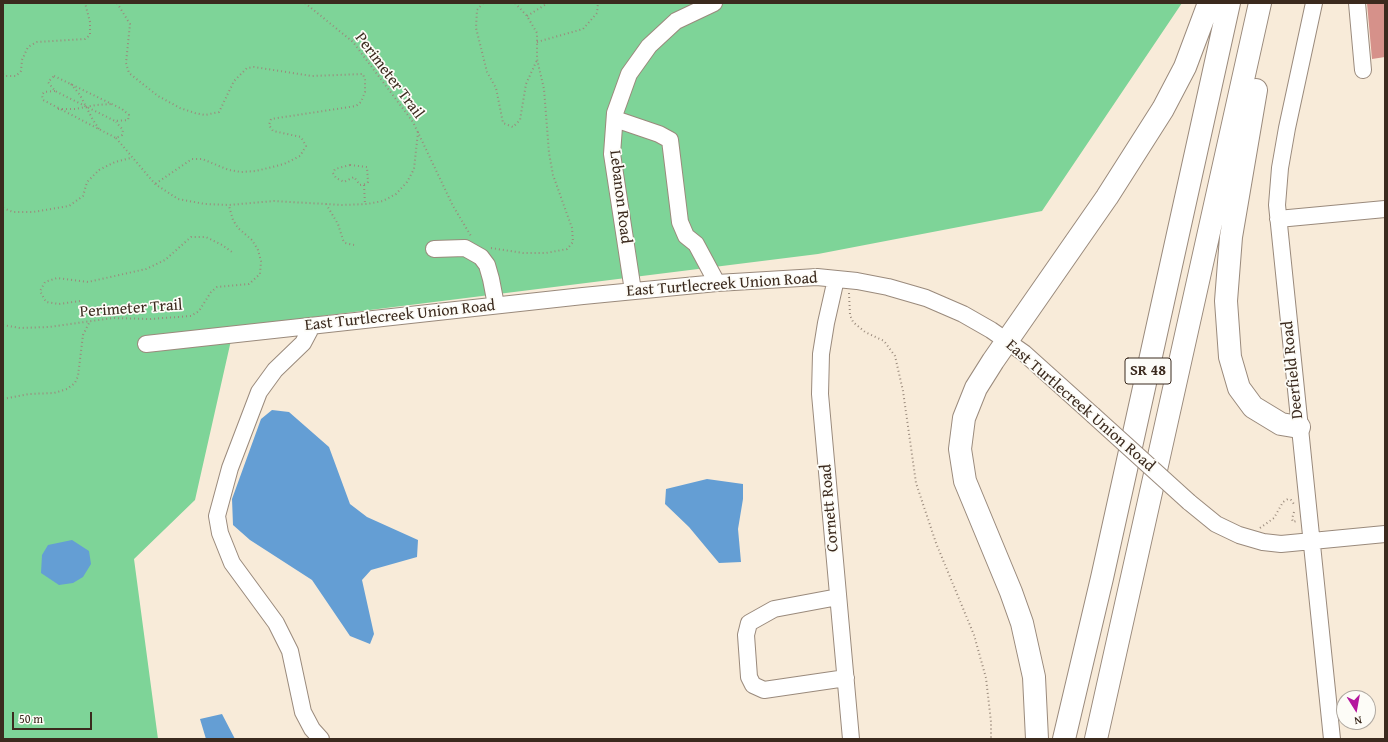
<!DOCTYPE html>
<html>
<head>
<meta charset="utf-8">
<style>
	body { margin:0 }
	#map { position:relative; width:1388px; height:742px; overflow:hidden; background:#f8ebd9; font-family:"Gentium Book Plus",serif }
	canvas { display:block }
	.frame { position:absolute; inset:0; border:4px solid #3b2a1e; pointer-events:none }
	.north { position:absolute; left:1336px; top:690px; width:40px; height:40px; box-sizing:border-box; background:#fdfcf7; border:1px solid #afa8a0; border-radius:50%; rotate:169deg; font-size:11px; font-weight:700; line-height:16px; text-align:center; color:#3b2a1e }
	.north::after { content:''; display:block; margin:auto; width:14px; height:18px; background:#b5179e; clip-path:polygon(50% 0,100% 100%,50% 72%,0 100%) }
	.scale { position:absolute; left:12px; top:712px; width:80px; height:18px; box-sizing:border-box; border:2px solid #3b2a1e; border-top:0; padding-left:5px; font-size:12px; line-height:14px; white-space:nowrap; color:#3b2a1e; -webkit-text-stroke:3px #fdfcf7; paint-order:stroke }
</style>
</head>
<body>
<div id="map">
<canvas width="1388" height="742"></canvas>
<div class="frame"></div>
<div class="north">N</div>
<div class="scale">50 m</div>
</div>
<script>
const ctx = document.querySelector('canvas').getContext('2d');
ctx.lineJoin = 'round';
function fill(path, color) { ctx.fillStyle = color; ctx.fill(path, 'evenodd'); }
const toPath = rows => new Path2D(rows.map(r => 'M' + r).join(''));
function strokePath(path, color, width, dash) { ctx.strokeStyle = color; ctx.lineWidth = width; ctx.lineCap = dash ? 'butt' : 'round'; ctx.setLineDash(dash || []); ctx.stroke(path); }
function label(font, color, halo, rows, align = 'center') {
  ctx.font = font + ' "Gentium Book Plus",serif'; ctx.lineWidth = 3.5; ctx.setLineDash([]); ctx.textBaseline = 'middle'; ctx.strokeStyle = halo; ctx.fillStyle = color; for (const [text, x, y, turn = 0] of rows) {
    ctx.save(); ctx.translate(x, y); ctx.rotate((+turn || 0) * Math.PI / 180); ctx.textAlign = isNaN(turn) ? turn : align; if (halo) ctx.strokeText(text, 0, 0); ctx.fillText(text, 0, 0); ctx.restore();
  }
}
fill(toPath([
	[3,3,1182,3,1042,211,818,254,234,327,195,500,134,559,158,739,3,739]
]), '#7ed498');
fill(toPath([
	[272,410,289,412,329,447,350,504,367,517,418,540,417,557,371,570,362,580,374,634,370,644,350,636,312,580,250,540,233,525,232,499,261,419],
	[707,479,743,484,743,499,738,529,741,562,719,563,689,527,665,504,666,489],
	[72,540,89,551,91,564,83,577,73,583,59,585,41,573,42,555,48,545],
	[222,714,235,739,206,739,200,719]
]), '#649ed4');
fill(toPath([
	[1367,3,1385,3,1385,57,1372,59]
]), '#d6918a');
const minor = toPath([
	[1314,3,1287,128,1280,168,1277,205,1332,739],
	[1357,3,1363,70],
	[615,119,659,134,670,140,680,222,686,236,696,244,717,283],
	[1278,219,1385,209],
	[434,249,465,248,481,257,487,265,491,279,496,305],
	[836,279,826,323,821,354,820,394,851,739],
	[633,291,612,154,615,113,629,74,649,46,676,21,714,3],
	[312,326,303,343,275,370,259,392,230,468,217,516,220,533,232,563,276,623,290,651,303,712,312,729,321,739],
	[146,344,583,296,717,283,817,277,857,281,888,287,926,298,963,314,991,330,1024,353,1093,415],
	[1189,502,1216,524,1239,535,1263,542,1281,544,1385,534],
	[838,597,774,609,749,623,746,635,749,677,753,685,764,690,846,678]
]);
const highway = toPath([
	[1256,90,1231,237,1226,301,1230,357,1239,388,1253,407,1281,424,1299,427],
	[1037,739,1034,677,1022,623,1011,592,965,481,960,449,964,418,976,388,993,361,1107,197,1163,109,1185,67,1209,3],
	[1064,739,1102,578,1229,3],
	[1096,739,1260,3]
]);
strokePath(minor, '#9a8a7c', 18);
strokePath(highway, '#9a8a7c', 24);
strokePath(toPath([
	[117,3,130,24,126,63,129,73,158,96,180,108,195,113,205,115,219,112,234,81,247,68,254,67,312,76,363,74,365,80,365,92,361,102,356,106,271,119,269,125,273,131,301,137,306,146,300,156,284,164,256,171,241,172,229,170,202,159,192,159,155,184],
	[305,3,353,42,413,122,453,206,471,236],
	[483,3,477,10,476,28,487,72,496,88,503,123,513,127,520,120,526,84,537,60],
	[527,16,548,3],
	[537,42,583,29,597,13,598,3],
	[3,74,5,76,16,76,21,71,22,60,28,47,37,42,85,39,90,35,90,22,85,3],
	[54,76,122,109,129,115,128,120,115,121,55,91,48,82,54,76],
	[71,84,80,95,93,120,99,129],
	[55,91,44,92,42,95,43,100,116,138,122,135,123,130,116,122],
	[58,109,75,109,96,105,112,104],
	[116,138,155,184,178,199,205,204,229,205,274,201,342,205,367,204,383,201,396,194,407,182,414,169,418,132],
	[350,165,367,167,368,182,366,184,360,185,354,177,344,182,336,178,333,173,335,169,350,165],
	[364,185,365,204],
	[326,204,338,224,343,240,345,243,354,245],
	[3,208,13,212,33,212,69,206,83,196,87,182,99,170,115,162,131,158],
	[491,248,523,253,546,253,567,249,573,242,572,228,553,175,549,153,544,89,537,59,537,33,527,16,515,3],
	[849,293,850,315,853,322,865,332,884,341,895,356,903,391,916,483,936,543,974,635,986,678,991,722,991,739],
	[80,301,59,304,46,302,40,291,45,282,57,278,88,282,146,269,165,260,191,237,206,237,222,245,232,252],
	[3,325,20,328,49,327,113,318,150,319,191,316,199,311,211,292,217,287,249,284,260,274,261,261,258,250,252,240,238,228,233,220,229,206],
	[3,399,29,394,54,393,67,389,75,383,78,376,83,335,90,321],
	[1294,512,1292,519,1293,522,1296,521],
	[1260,528,1274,518,1283,502,1288,499,1291,500,1294,504]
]), '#9a8a7c', 2, [1, 3]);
strokePath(minor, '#fff', 16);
strokePath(highway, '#fff', 22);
const minorBridge = toPath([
	[1093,415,1189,502]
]);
strokePath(minorBridge, '#9a8a7c', 18, []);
strokePath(minorBridge, '#fff', 16);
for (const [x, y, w] of [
	[1148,371,46]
]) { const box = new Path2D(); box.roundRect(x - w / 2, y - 13, w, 26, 3); ctx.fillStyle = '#fdfcf7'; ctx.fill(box); strokePath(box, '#3b2a1e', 1); }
label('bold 15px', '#3b2a1e', null, [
	["SR 48",1148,371]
]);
label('16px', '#3b2a1e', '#fdfcf7', [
	["Perimeter Trail",389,76,53],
	["Lebanon Road",620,197,83],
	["East Turtlecreek Union Road",722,285,-4],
	["Perimeter Trail",131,309,-4],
	["East Turtlecreek Union Road",400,316,-6],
	["Deerfield Road",1293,370,-96],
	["East Turtlecreek Union Road",1080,406,41],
	["Cornett Road",830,508,-95]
]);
</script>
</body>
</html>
